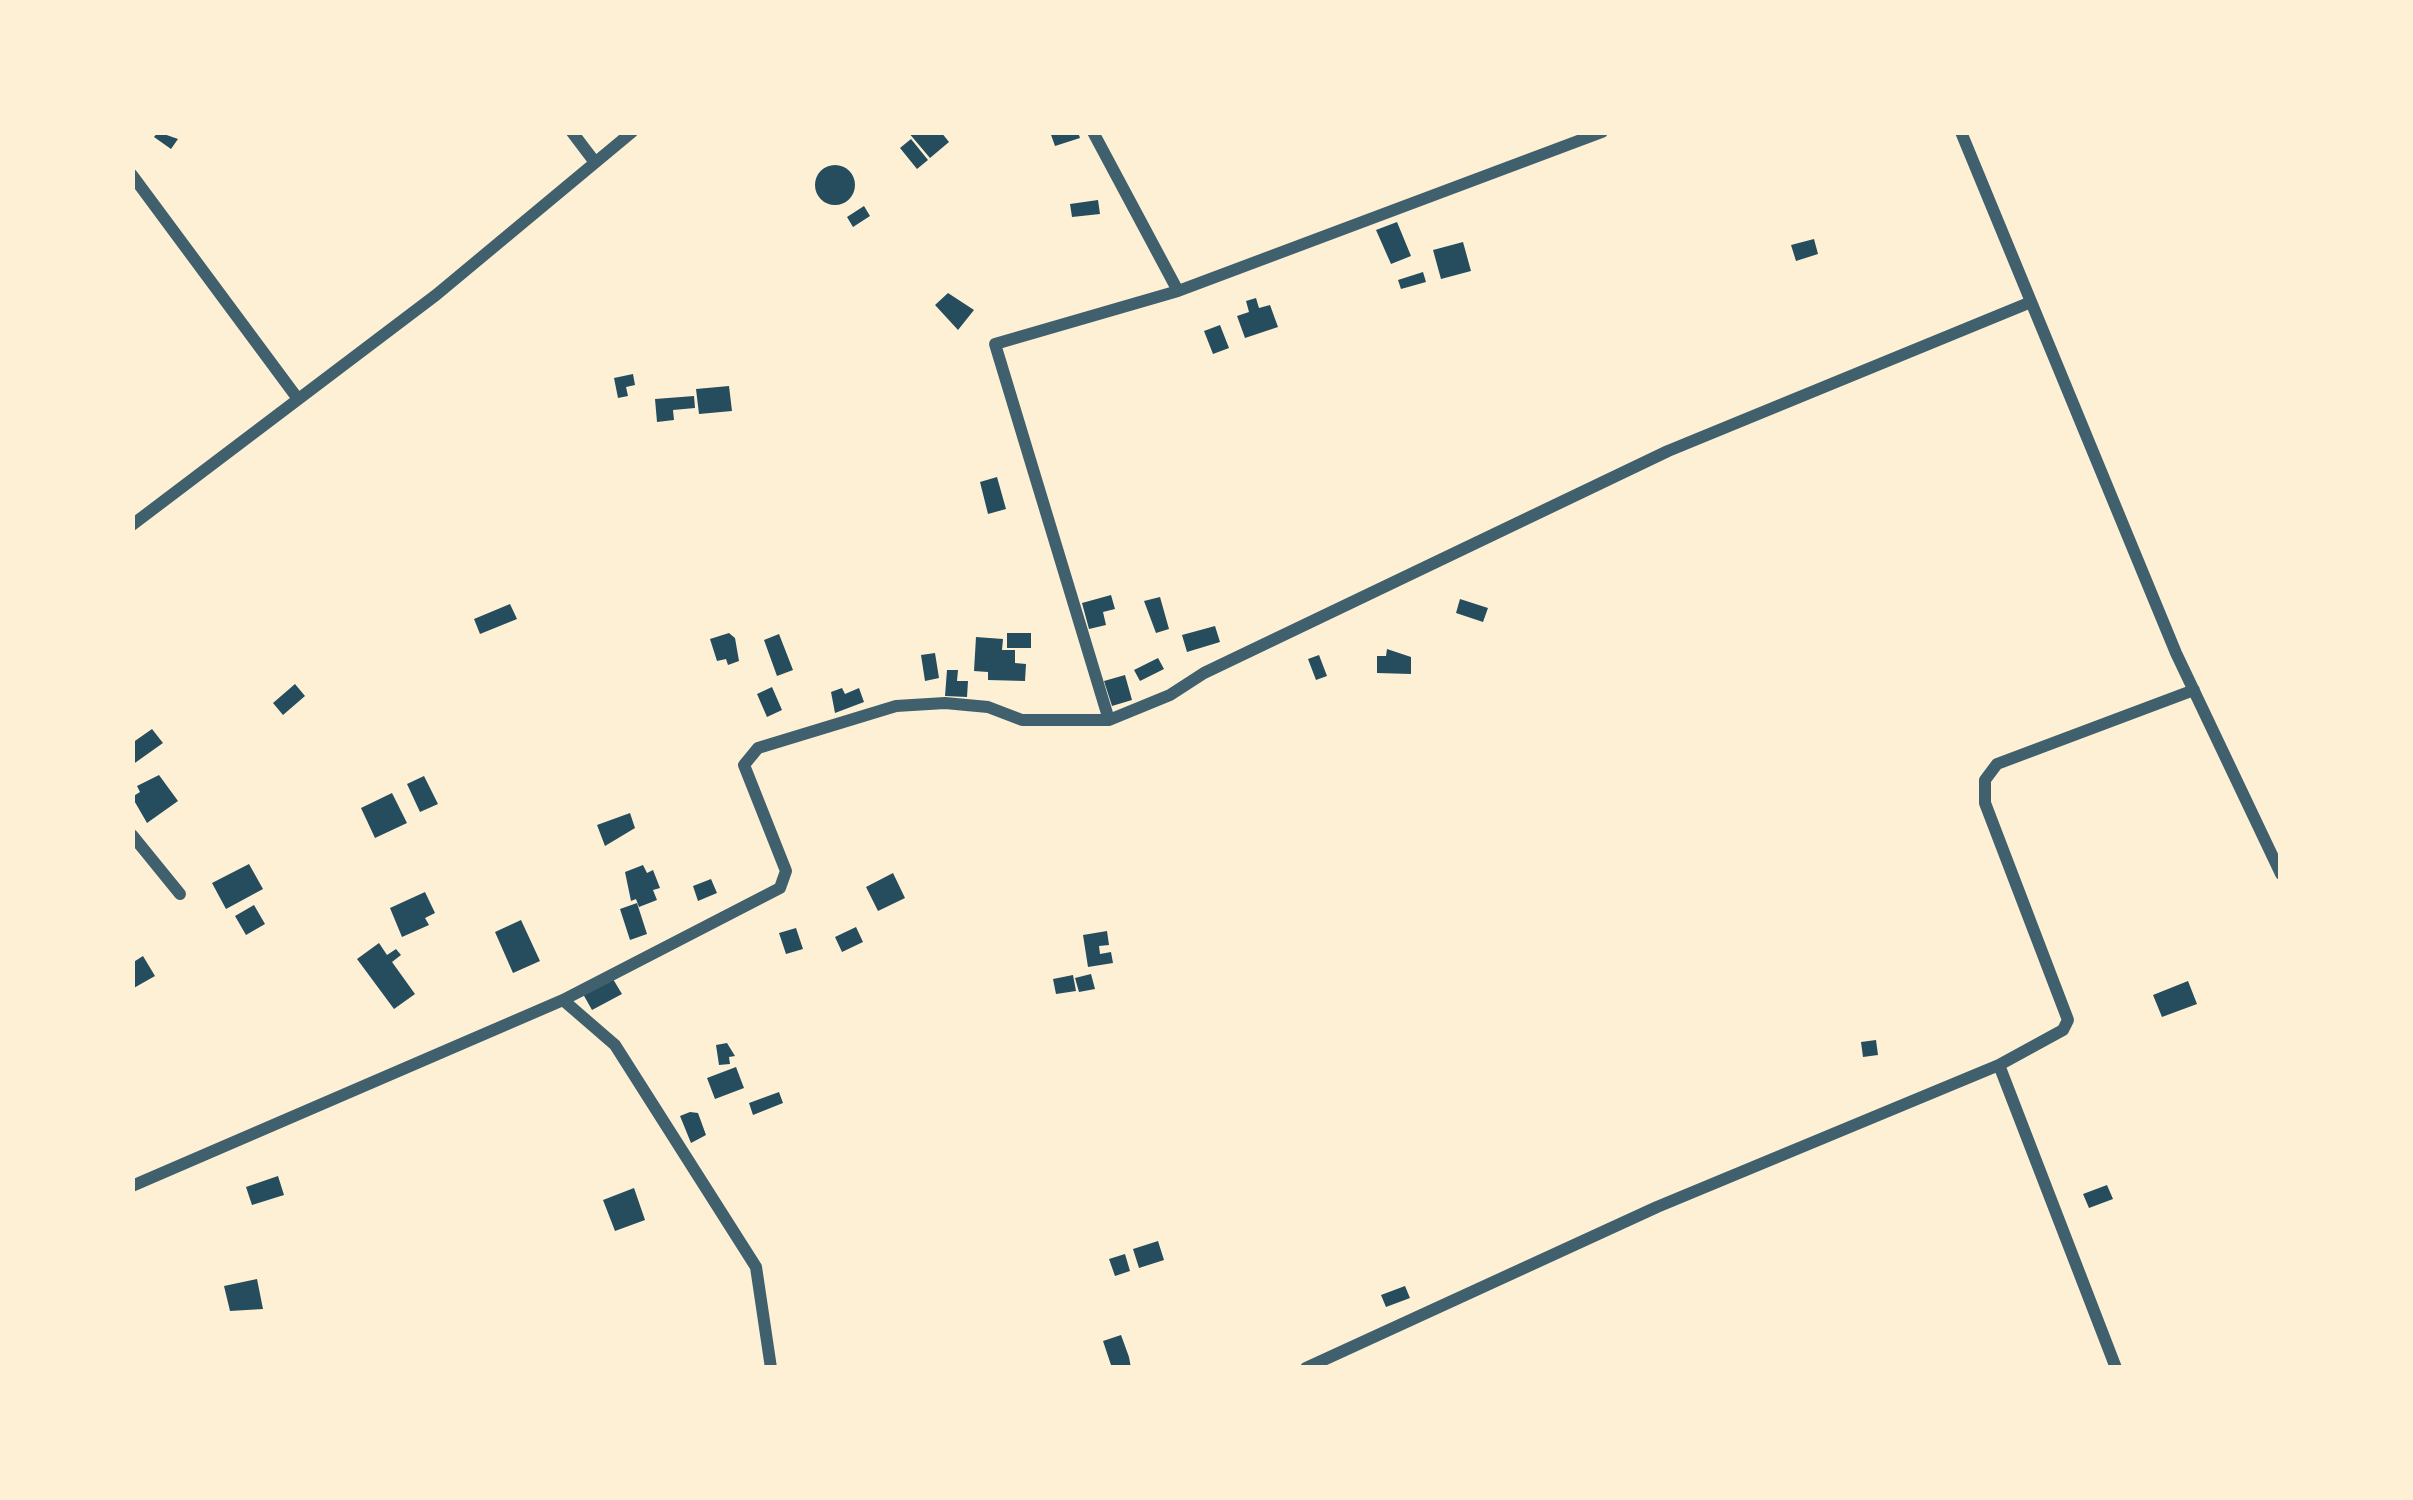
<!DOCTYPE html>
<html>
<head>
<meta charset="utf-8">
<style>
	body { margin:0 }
	#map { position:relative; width:2413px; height:1500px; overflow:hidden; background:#fdf0d5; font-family:Cabin,sans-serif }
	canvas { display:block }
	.frame { position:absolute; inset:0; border:135px solid #fdf0d5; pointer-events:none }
</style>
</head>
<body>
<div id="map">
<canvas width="2413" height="1500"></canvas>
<div class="frame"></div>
</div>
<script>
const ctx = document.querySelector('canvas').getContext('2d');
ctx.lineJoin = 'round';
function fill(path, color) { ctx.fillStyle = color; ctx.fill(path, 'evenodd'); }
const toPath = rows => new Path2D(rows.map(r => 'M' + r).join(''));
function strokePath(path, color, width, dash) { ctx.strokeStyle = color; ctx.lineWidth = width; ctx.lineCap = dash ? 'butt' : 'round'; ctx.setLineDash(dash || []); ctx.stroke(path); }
fill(toPath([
	[158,132,178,139,171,149,154,137],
	[908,132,941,132,949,142,930,158],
	[1050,132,1078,132,1080,138,1055,146],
	[911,139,928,160,917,169,900,148],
	'815 185a20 20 0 1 1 40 0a20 20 0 1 1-40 0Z',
	[1098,200,1100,214,1072,217,1070,204],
	[864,206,870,216,853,227,847,217],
	[1397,222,1411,256,1391,264,1376,230],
	[1814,239,1818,254,1796,261,1791,245],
	[1463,242,1471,271,1441,279,1433,250],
	[1423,272,1426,282,1401,289,1398,280],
	[948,293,974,310,958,330,935,305],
	[1256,298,1259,308,1270,305,1278,327,1245,338,1237,316,1249,312,1246,301],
	[1220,325,1229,348,1213,354,1204,331],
	[633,374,635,385,626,387,628,396,618,398,614,378],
	[729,386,732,411,699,414,696,389],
	[694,396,695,408,673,410,674,420,657,422,655,399],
	[997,477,1006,509,988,514,980,482],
	[1111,595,1115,609,1103,612,1106,625,1089,629,1082,603],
	[1160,597,1169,629,1156,633,1144,601],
	[1460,599,1488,608,1483,622,1456,613],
	[510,604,517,619,480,634,474,619],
	[1215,626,1220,642,1187,652,1182,635],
	[729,633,735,638,739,661,728,665,726,659,717,661,710,639],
	[1007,633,1031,633,1031,648,1007,648],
	[779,634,793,670,777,676,764,640],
	[976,637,1003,639,1002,650,1015,650,1015,663,1026,664,1025,681,988,680,988,672,974,671],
	[1387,649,1411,657,1411,674,1377,673,1377,656,1386,656],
	[935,653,939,678,925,681,921,655],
	[1319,655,1327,676,1316,680,1308,659],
	[1158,658,1164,669,1140,681,1134,670],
	[947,670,958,670,957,681,968,681,967,697,945,696],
	[1125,675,1132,700,1112,706,1104,681],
	[295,684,305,696,283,715,273,703],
	[772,687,782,710,767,717,757,694],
	[842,688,845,694,859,688,864,702,835,713,831,692],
	[152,729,163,743,132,765,132,743],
	[159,775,178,801,147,823,132,797,140,792,137,786],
	[424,776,438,804,420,812,407,784],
	[392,793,407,823,375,838,361,808],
	[630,813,635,828,605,846,597,825],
	[249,864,263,889,226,909,212,883],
	[643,865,647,873,653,870,660,888,653,890,657,900,639,907,636,899,631,901,625,872],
	[893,873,905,898,878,911,866,887],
	[711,879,717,893,698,901,693,886],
	[425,892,435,913,425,918,429,925,402,937,390,908],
	[637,903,647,934,630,940,620,909],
	[254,905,265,924,246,935,235,916],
	[521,920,540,961,513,973,495,932],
	[856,927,863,942,842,952,835,937],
	[796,928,803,949,786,954,779,933],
	[1107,931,1109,945,1099,946,1100,954,1111,952,1113,963,1088,967,1083,935],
	[379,943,387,955,396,949,401,955,392,962,415,994,394,1009,357,959],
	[143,956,155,976,132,989,132,963],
	[1091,974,1095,989,1079,992,1075,978],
	[1073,975,1076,991,1056,994,1053,979],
	[613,979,622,994,592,1010,583,994],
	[2188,981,2197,1004,2162,1017,2153,995],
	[1876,1040,1878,1055,1863,1057,1861,1042],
	[727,1043,735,1056,729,1057,730,1064,719,1065,716,1045],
	[736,1067,744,1088,715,1099,707,1078],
	[779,1092,783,1103,753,1115,749,1103],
	[690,1112,698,1113,706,1135,691,1143,680,1116],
	[278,1176,284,1195,252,1205,246,1187],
	[2107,1185,2113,1199,2089,1208,2083,1194],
	[634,1188,645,1220,615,1231,603,1200],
	[1158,1241,1164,1260,1139,1268,1133,1249],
	[1125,1254,1130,1271,1115,1276,1109,1259],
	[257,1279,263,1309,230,1311,224,1286],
	[1405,1286,1410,1298,1386,1307,1381,1295],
	[1121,1335,1129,1357,1131,1368,1112,1368,1103,1341]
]), '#264d5e');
strokePath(toPath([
	[572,132,594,161],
	[1093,132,1178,291],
	[1961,132,2176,653,2281,874],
	[132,175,298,399],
	[132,525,436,295,632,132],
	[1109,720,995,344,1178,291,1602,132],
	[132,835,180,894],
	[563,1000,615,1045,756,1267,771,1368],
	[1999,1065,2116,1368],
	[132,1186,563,1000,780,888,786,871,744,765,758,748,896,706,945,703,988,707,1022,720,1109,720,1170,695,1204,673,1668,451,2031,302],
	[1306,1368,1657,1207,1999,1065,2063,1030,2068,1020,1985,803,1985,780,1997,764,2194,690]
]), '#3f606c', 12);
</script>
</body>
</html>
